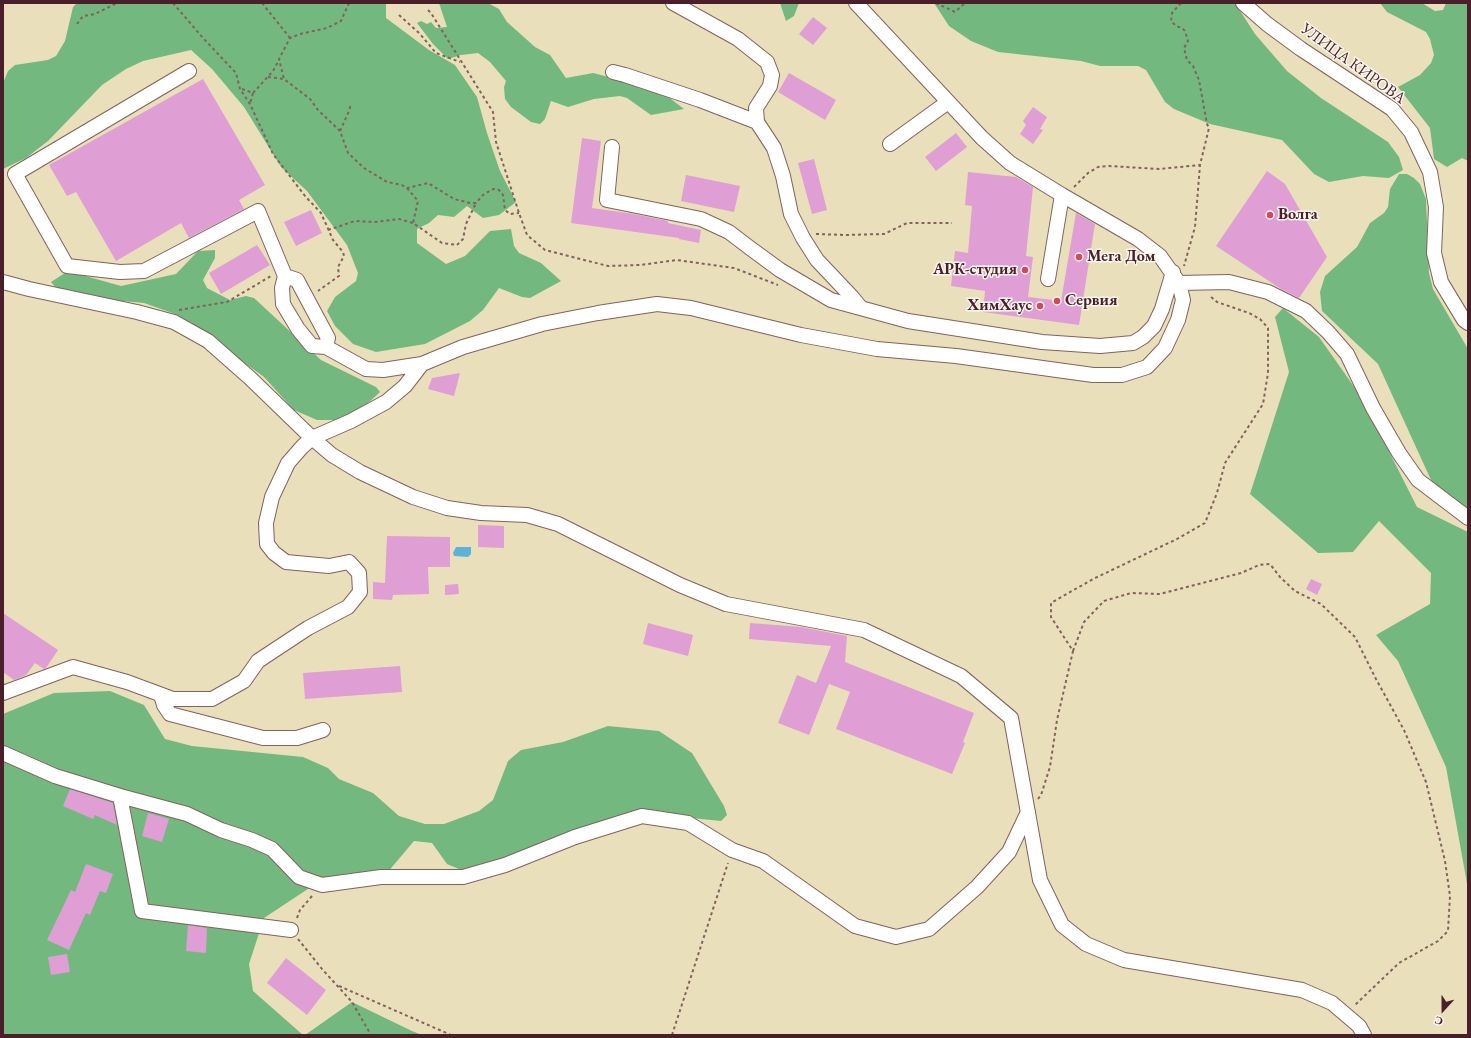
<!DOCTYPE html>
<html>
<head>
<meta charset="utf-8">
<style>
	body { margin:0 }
	#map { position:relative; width:1471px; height:1038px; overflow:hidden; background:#eadfbb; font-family:"EB Garamond",serif }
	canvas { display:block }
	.frame { position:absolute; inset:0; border:4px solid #4a1f2b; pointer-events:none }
	.north { position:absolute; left:1423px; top:990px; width:40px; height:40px; -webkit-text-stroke:3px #fbf7ec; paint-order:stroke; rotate:201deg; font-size:11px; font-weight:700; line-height:16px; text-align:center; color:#4a1f2b }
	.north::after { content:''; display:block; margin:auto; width:14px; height:18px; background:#4a1f2b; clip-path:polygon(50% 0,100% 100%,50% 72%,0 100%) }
</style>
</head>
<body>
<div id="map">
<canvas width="1471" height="1038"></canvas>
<div class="frame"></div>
<div class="north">С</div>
</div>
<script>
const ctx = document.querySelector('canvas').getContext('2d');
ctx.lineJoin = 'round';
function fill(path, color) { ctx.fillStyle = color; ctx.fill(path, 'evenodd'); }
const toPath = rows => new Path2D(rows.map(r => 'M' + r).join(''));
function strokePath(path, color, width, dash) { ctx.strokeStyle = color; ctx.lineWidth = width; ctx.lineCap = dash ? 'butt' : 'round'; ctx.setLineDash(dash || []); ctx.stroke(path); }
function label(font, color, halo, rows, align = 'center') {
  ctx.font = font + ' "EB Garamond",serif'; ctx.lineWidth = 3; ctx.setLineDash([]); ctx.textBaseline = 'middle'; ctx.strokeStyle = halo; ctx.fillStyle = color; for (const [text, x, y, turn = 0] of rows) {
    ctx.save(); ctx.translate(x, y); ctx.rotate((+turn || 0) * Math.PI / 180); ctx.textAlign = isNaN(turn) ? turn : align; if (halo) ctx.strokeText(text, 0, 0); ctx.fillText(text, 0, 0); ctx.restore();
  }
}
fill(toPath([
	[77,3,386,3,386,18,429,50,455,65,477,97,487,133,500,171,516,202,499,215,483,218,467,206,454,217,438,215,429,223,417,229,417,243,446,264,465,256,490,231,511,229,514,246,519,253,541,263,561,281,530,298,522,297,499,288,483,310,470,321,425,344,376,352,353,344,335,326,327,311,335,297,356,281,358,273,347,245,307,191,281,167,244,107,212,69,191,50,143,61,126,69,102,85,48,141,26,158,3,169,3,83,8,71,15,65,48,60,56,56,65,41,73,7],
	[439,3,488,3,499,9,507,22,535,47,550,55,566,78,593,73,636,84,667,96,684,109,651,115,627,98,620,96,594,99,568,107,551,101,545,119,540,124,531,122,511,107,505,99,504,87,506,81,490,62,478,53,461,55,448,59,433,44,417,23,421,21,427,24,431,22,436,28,447,27],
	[780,3,799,3,794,16,786,21],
	[934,3,1235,3,1255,34,1287,71,1321,98,1388,142,1399,157,1403,170,1389,178,1363,176,1329,182,1314,174,1282,140,1210,124,1174,109,1165,102,1146,70,1138,66,1100,66,1081,61,998,52,971,41,949,26],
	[1380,3,1422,3,1435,11,1443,10,1446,3,1468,3,1468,161,1462,158,1447,167,1434,159,1430,128,1398,87,1420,75,1431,63,1434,55,1430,39,1426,32,1387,12],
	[1399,174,1407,174,1414,178,1420,184,1426,199,1429,273,1433,289,1468,349,1468,512,1431,480,1378,364,1322,311,1320,292,1325,276,1357,247,1370,223,1384,213,1388,207,1390,189],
	[215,250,215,258,203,280,207,288,230,300,246,296,254,298,321,360,376,387,380,392,354,416,345,420,317,420,294,410,264,377,178,315,144,303,111,300,56,288,51,282,65,273,75,273,121,286,176,274,198,251],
	[1283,308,1319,337,1362,398,1417,507,1468,532,1468,889,1446,767,1398,661,1376,635,1430,604,1431,573,1379,521,1353,552,1318,553,1250,494,1289,372,1275,317],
	[110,691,144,705,165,739,192,746,303,757,328,768,339,779,373,793,399,816,425,824,444,824,479,811,493,800,508,761,521,750,563,742,608,726,659,731,692,753,724,806,727,815,721,821,662,815,473,875,447,864,432,843,414,841,387,873,343,874,320,881,264,918,249,964,253,991,303,1035,3,1035,3,714,54,693],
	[352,1002,412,1031,422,1035,305,1035]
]), '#73b97f');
fill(toPath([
	[456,547,471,547,471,554,468,557,454,556,453,553]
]), '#5cb3d9');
fill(toPath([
	[813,17,827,28,813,45,799,34],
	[789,73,836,100,825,120,778,92],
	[203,79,265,185,239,200,244,209,189,238,181,223,116,261,76,192,67,196,49,165],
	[1033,107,1047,117,1040,129,1043,130,1033,144,1020,134,1026,125,1023,121],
	[956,133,967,147,936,171,925,157],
	[582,138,601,141,592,208,634,214,668,221,668,223,701,230,699,243,679,239,679,238,571,223],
	[814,159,827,210,812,214,798,163],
	[1267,171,1285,184,1327,257,1299,298,1281,289,1216,246],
	[968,172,1016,177,1033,187,1026,256,1033,257,1028,297,1061,301,1076,213,1095,224,1079,325,983,312,985,291,951,286,955,251,968,253,972,206,965,205],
	[686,175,740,186,734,212,681,201],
	[311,210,322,233,296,246,284,222],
	[257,245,270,265,221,294,209,273],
	[460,373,454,396,428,389,432,378],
	[478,525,504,526,504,548,478,547],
	[387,536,450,537,450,567,428,567,429,594,393,595,392,600,373,599,373,582,385,583],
	[1311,579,1322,584,1317,595,1306,589],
	[458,584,459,594,445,595,445,585],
	[3,613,58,650,46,668,44,669,35,663,26,675,14,680,3,672],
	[648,623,693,635,688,656,643,644],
	[750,623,801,627,847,636,845,662,974,713,963,742,965,743,952,774,836,729,850,692,829,684,809,735,778,723,797,675,816,683,831,646,749,639],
	[400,666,402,692,305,699,303,673],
	[70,789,113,803,117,825,95,815,93,819,63,806],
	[148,813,169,819,162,842,142,836],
	[86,864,113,874,106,893,100,891,90,915,86,913,69,950,47,940,71,890,75,892],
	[188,925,207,928,206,953,186,951],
	[67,954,70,972,51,975,48,957],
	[286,958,326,990,307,1015,267,983]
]), '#df9ed4');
const minor = toPath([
	[673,3,738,39,767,62,772,75,770,86,756,108,757,122],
	[1243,3,1267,24,1301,49,1392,109,1411,132,1430,172,1436,207,1434,253,1441,282,1464,320,1468,323],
	[189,71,15,174,67,266,120,272,144,271,258,211,285,276],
	[613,72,625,75,700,100,757,122,774,148,783,176,791,214,803,238,817,260,852,297,861,308],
	[890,144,948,102],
	[612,147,607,200,701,219,729,232,750,248,780,270,831,300,908,321,1042,342,1100,346,1133,343,1143,337,1154,326,1162,309,1173,272],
	[1048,279,1062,195],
	[3,282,29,289,137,312,174,322,208,341,250,378,312,438,332,455,360,472,413,497,447,508,481,513,527,515,558,524,680,585,726,604,864,630,961,676,1011,718,1040,880,1062,925,1086,944,1124,960,1302,990,1332,1003,1359,1026,1364,1035],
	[1179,283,1229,282,1268,292,1306,311,1328,332,1347,354,1373,408,1399,453,1418,480,1468,518],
	[326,347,328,338,297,280,285,276,282,288,283,304,298,329,312,346,326,347,366,369,383,370,422,364],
	[3,693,73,667,127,682,173,699,212,699,244,681,258,661,308,628,348,607,360,592,359,573,349,562,329,566,286,562,274,553,267,544,266,523,272,497,288,463,302,447,312,438,351,421,386,402,405,386,422,364,463,347,542,324,598,313,657,304,691,308,801,335,877,349,956,356,1093,375,1122,375,1147,367,1165,348,1178,320,1183,300,1179,283,1160,256,1138,239,1062,195,1010,163,982,138,856,3],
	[161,695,164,705,170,714,263,738,297,738,323,730],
	[3,753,55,776,120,796,187,814,221,830,252,840,272,849,299,877,322,885,381,877,463,877,505,865,575,837,642,816,688,823,732,850,763,861,855,926,896,937,929,929,977,887,1009,852,1028,812],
	[120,796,142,911,291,930]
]);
strokePath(minor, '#82625d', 16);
strokePath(toPath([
	[173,3,203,38,236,73,240,89,250,104,273,154,305,196,321,213,333,240,343,252,344,256,338,267,339,276,318,291],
	[262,3,290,38],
	[349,3,341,21,327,28,300,34,290,38,279,59,284,79,310,99,318,110,340,131,348,153,364,168,387,182,402,185,407,188,428,183,454,199,470,203,476,203,483,195,493,189,499,190,503,195,505,210,510,214,519,213],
	[936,3,955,12,965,3],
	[1181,3,1172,13,1171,21,1176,26,1182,28,1185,31,1188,41,1184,48,1187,60,1193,66,1199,80,1207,124,1209,128,1200,165,1195,227,1184,266],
	[428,10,431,13,493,112,496,142,519,213,527,235,545,250,608,266,640,265,677,260,734,268,778,285],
	[399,15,420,34,436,53,460,62],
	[77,24,83,16,95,14,117,3],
	[268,77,284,79],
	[242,89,253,93,250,104],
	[253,93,273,71,279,60],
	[340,131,349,111,351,104],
	[1074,187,1088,173,1098,167,1109,166,1159,169,1200,165],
	[407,188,418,201,413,223,442,243,457,245,463,239,466,224,476,203],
	[328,230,355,221,375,222,399,219,413,223],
	[816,234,846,235,884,234,907,223,952,223],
	[179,310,227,302,271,276],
	[1073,651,1084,622,1104,601,1131,593,1160,594,1241,573,1259,565,1270,564,1280,577,1295,591,1321,604,1355,637,1376,679,1404,730,1426,782,1445,861,1450,896,1448,931,1438,941,1399,963,1355,1005],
	[1038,799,1041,795,1050,767,1057,720,1073,651,1051,617,1051,603,1093,579,1177,539,1205,523,1217,493,1225,463,1263,404,1268,373,1268,328,1260,319,1249,313,1217,302,1210,296],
	[297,918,300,910,312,896],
	[298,939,322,969,352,1002,371,1035],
	[339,986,451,1035],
	[672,1035,728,863]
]), '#82625d', 2, [3, 3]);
strokePath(minor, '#fff', 14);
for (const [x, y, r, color] of [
	[1270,215,4,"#d1495b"],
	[1079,257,4,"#d1495b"],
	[1025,270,4,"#d1495b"],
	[1057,301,4,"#d1495b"],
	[1040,306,4,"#d1495b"]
]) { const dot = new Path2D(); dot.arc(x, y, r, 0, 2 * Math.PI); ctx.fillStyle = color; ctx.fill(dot); strokePath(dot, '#fbf7ec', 1.5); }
label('16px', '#4a1f2b', '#fbf7ec', [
	["УЛИЦА КИРОВА",1353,64,36]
]);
label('bold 16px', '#4a1f2b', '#fbf7ec', [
	["Волга",1278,215],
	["Мега Дом",1087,257],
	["АРК-студия",1017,270,"right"],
	["Сервия",1065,301],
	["ХимХаус",1032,306,"right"]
], 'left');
</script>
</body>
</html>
